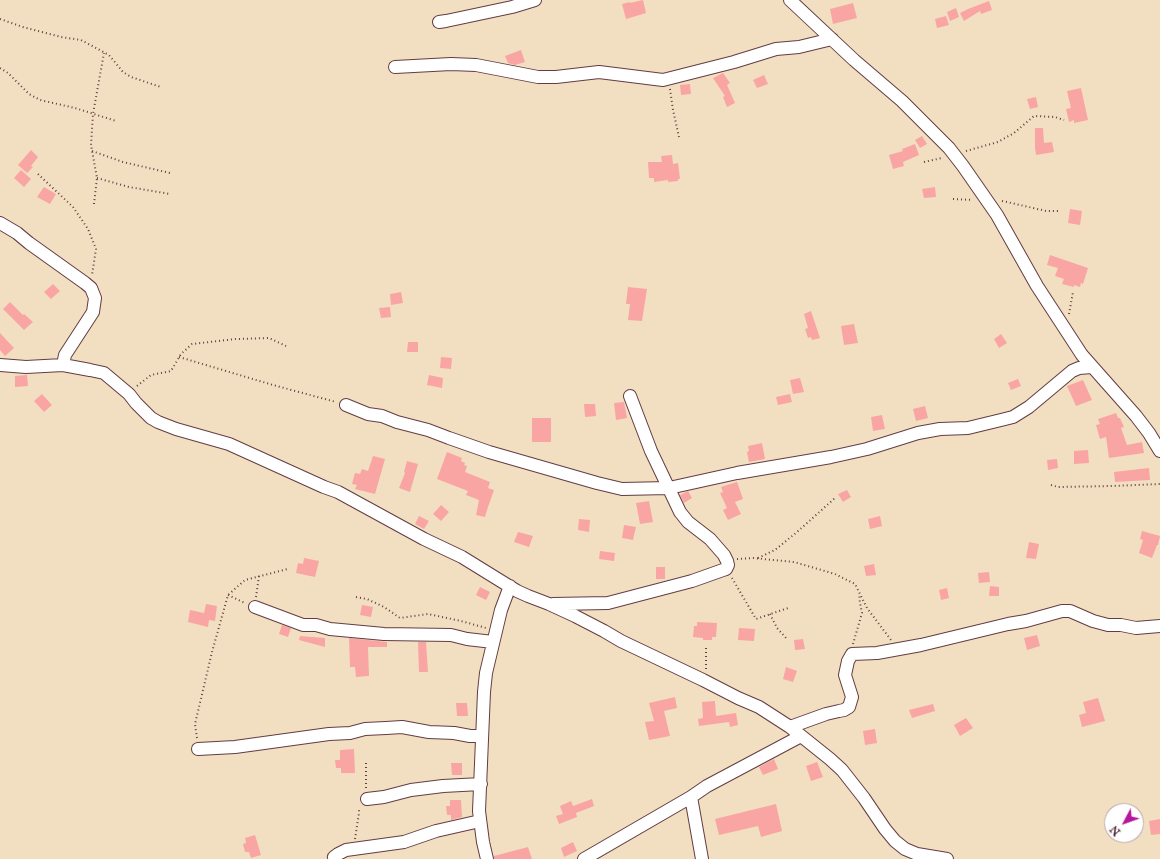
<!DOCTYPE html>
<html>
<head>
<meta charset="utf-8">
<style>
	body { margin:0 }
	#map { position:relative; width:1160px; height:859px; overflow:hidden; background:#f2dfc1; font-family:"IM FELL Great Primer",serif }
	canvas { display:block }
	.north { position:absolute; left:1104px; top:803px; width:40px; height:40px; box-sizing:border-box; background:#fff; border:1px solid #b7a5aa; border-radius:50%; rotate:229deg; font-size:11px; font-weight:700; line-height:16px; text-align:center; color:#4a1f2b }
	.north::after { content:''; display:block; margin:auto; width:14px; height:18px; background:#b5179e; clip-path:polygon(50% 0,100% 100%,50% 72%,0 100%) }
</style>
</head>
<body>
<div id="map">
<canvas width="1160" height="859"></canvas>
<div class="north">N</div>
</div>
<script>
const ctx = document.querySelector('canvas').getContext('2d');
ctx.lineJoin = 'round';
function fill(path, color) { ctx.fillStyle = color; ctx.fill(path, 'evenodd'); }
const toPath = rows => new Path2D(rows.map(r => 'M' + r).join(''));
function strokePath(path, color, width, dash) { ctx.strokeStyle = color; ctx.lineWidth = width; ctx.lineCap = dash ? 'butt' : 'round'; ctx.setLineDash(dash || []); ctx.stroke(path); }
fill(toPath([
	[643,0,646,13,626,19,622,4,630,2,630,3],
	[989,1,992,10,981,14,980,11,964,21,960,13,968,9],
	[853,3,857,18,833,24,830,9],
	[956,8,959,17,950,21,947,12],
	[946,16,949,25,937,28,935,19],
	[521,50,525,62,515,65,508,63,505,56],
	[723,73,730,83,727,85,735,103,727,107,723,97,725,96,713,78],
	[764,75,768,84,757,88,753,80],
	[690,84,691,94,681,95,680,85],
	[1081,88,1088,120,1074,123,1074,120,1069,122,1066,109,1071,108,1067,91],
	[1036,97,1038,107,1030,109,1027,99],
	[1035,128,1043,128,1044,143,1052,142,1054,152,1036,155,1035,148],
	[922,136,927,144,920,148,915,140],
	[915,144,919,155,903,162,904,166,893,169,889,155,903,151,902,149],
	[31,150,38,157,31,166,33,167,27,173,18,165],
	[672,155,673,164,678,163,680,179,678,179,678,181,668,182,668,180,654,182,654,178,649,178,648,162,662,162,661,156],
	[21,170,31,179,24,187,14,178],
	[44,187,56,194,50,204,37,197],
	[935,187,936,197,924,198,922,189],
	[1070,209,1082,211,1080,225,1068,223],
	[1050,255,1088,268,1083,284,1081,283,1080,287,1074,285,1074,287,1062,284,1064,279,1055,276,1058,268,1047,265],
	[53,284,60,291,51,299,44,292],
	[628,287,647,289,642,321,628,320,630,304,626,304],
	[401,292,403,303,391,305,390,294],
	[10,302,23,315,24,314,33,322,24,330,3,309],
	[390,307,391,317,381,318,379,308],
	[811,311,820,338,812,340,811,337,808,338,805,329,808,328,804,314],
	[854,324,858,343,844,345,841,326],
	[0,333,14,348,5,356,0,350],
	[1001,334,1007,343,999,348,994,339],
	[408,342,418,342,418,352,407,352],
	[441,357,452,358,451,369,440,368],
	[27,375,28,386,15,387,15,376],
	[429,375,443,378,442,388,427,385],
	[800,378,804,392,793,394,790,380],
	[1018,379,1021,386,1011,390,1008,383],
	[1083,380,1092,400,1076,406,1067,386],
	[42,394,52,405,44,412,34,401],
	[790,394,792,402,778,405,776,397],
	[624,402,627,418,616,420,614,403],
	[584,404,595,404,596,416,585,417],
	[925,406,928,418,916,421,913,409],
	[1116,413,1118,418,1120,418,1124,427,1121,428,1127,445,1142,442,1144,453,1109,458,1106,437,1100,439,1096,425,1100,424,1098,419],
	[882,415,885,429,873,431,871,417],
	[532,418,551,418,551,442,532,442],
	[762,443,765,459,749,462,747,452,749,451,748,446],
	[1088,450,1089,463,1074,464,1074,451],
	[447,452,462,458,461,461,465,463,464,465,467,466,465,472,490,482,488,488,494,490,488,507,485,517,476,515,479,500,466,495,468,491,437,479],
	[373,456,385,459,375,494,355,489,357,485,352,484,355,473,360,474,362,469,368,471],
	[1057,459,1058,468,1048,470,1047,460],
	[407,461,418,464,410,492,399,488,405,473,404,472],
	[1149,468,1150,480,1115,482,1114,472],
	[737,482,743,499,735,502,741,514,728,520,723,510,727,508,720,493,723,492,721,487],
	[847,490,851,497,843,502,838,494],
	[688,491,692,498,684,503,680,495],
	[649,501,653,522,640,524,636,503],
	[441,505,449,512,441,521,433,514],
	[419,516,429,521,424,529,415,524],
	[880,516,882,526,870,529,868,519],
	[579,519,590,520,589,532,578,530],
	[624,525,636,527,633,540,622,538],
	[1142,531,1160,536,1158,545,1157,545,1152,558,1139,553,1143,540,1140,539],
	[518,532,533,536,529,547,514,542],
	[1029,542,1039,544,1036,559,1026,558],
	[600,551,615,553,614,561,599,559],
	[304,558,319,561,315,577,296,573,298,563,303,564],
	[874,564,876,575,866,576,864,566],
	[656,567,665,567,665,579,656,579],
	[989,572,990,582,979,583,978,573],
	[990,586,999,587,999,596,989,596],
	[480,587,490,592,486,600,476,595],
	[947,588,949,598,941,600,939,590],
	[206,604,217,606,215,621,209,620,208,627,188,622,190,610,204,613],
	[362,605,373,607,371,617,360,615],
	[697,622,717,623,716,637,712,637,712,640,703,640,703,638,693,637,694,626,697,626],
	[282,625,291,628,288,637,279,634],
	[739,628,755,629,754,641,738,640],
	[1037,635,1040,646,1027,650,1024,638],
	[300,636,325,638,325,647,299,640],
	[349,638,387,642,387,647,368,647,369,676,356,677,355,667,350,667],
	[803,639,805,649,795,650,794,640],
	[418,642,426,642,428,672,419,672],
	[786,667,797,671,793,682,783,679],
	[675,697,677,708,664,711,670,736,649,740,645,722,654,721,649,703],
	[1098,698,1105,721,1082,727,1079,715,1086,713,1083,702],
	[715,701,716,716,736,713,738,725,730,727,729,722,699,726,698,719,703,718,702,702],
	[456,703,467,703,468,716,457,716],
	[933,704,935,711,912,718,909,710],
	[966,718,973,728,960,736,954,725],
	[875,729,877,743,865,745,863,731],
	[354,749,355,773,341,773,341,768,336,768,335,760,340,760,340,750],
	[774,759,778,769,763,775,759,767],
	[817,762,823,777,811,781,806,766],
	[451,763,462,763,462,775,452,775],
	[592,799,594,806,576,813,577,817,559,824,556,816,563,814,560,806,571,801,573,806],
	[450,800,461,800,462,817,451,820,451,815,447,815,446,806,450,806],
	[776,804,782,831,761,837,758,826,719,835,715,819],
	[1160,819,1160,834,1151,835,1149,821],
	[255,835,261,855,251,858,249,852,245,852,243,844,246,843,245,838],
	[573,842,577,851,564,857,561,848],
	[528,847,532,859,494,859,494,856]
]), '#f9a5a4');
const minor = toPath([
	[790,0,854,60,902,101,949,148,963,166,997,215,1037,286,1082,355,1136,416,1149,433,1160,451],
	[439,22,446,21,512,7,535,0],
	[395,67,451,64,476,65,538,77,556,77,599,72,663,80,734,62,776,49,799,47,832,39],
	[0,223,17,233,29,243,85,283,91,288,95,298,93,312,65,355,63,365],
	[0,365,26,367,63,365,90,370,104,373,129,394,136,403,151,418,158,422,176,429,229,444,324,487,338,492,424,539,462,557,517,591,528,596,549,604,575,616,604,631,621,641,703,680,738,698,759,707,790,727,830,759,842,770,864,798,885,829,895,841,905,849,917,854,947,859],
	[346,405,368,414,382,416,397,422,428,430,449,438,489,452,597,483,622,489,669,488,737,473,831,457,867,449,918,433,940,429,968,428,1001,420,1013,417,1029,407,1072,371,1079,368,1092,367],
	[553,604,608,603,692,581,723,570,726,569,728,565,727,561,724,555,710,539,688,522,680,512,651,451,630,396],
	[255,607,303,625,316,625,330,629,384,634,451,635,467,639,493,642],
	[790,727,826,714,839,711,844,710,849,707,852,697,845,675,848,661,852,654,877,653,921,645,1008,624,1026,621,1062,611,1070,611,1093,621,1108,625,1121,625,1136,628,1160,626],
	[198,749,235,747,329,734,350,733,365,729,386,728,402,727,429,732,454,733,470,736,482,736],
	[367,799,384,797,411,790,443,786,481,784],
	[335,859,334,857,338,854,346,850,404,842,436,831,480,821],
	[487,859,483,842,479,811,484,692,486,673,501,610,510,586],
	[584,859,691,797],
	[702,859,691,797,707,786,801,736]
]);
strokePath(minor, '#633c42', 14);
strokePath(toPath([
	[0,19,23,27,61,37,81,40,109,55,123,72,131,77,161,87],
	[0,68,8,73,29,94,40,100,75,108,116,121],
	[670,89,673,110,679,137],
	[92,151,123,162,170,173],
	[966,151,998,142,1014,133,1034,116,1055,117,1064,120],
	[924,162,942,158],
	[38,174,73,207,88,229,96,249,92,275],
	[97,178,129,187,170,194],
	[953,199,973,200],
	[1002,201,1007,202,1046,211,1058,211],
	[94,204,97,178,91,145,93,114,104,53],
	[1069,314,1073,292],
	[179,357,273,385,336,402],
	[137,386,151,375,171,371,181,354,192,344,236,339,269,338,286,346],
	[1051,485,1058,487,1112,486,1160,484],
	[758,558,775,550,797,532,835,498],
	[737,559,753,558,794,562,835,574,855,584,867,608,891,640],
	[732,578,756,619,788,608],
	[228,595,245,603],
	[256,597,259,576],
	[356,597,367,599,384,607,400,618,428,614,461,621,486,628],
	[770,614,777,628,786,638],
	[853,644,862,613,860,603,859,594],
	[706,648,706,669],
	[197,738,195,724,212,652,228,595,245,580,288,569],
	[366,763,366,788],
	[355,839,359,813,359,808]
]), '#633c42', 2, [1, 3]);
strokePath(minor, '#fff', 12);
</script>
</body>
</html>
